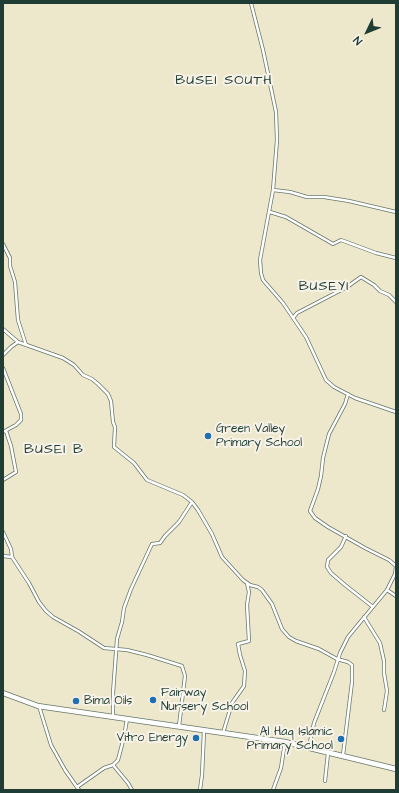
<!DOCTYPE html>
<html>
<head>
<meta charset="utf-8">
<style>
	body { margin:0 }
	#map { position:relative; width:399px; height:793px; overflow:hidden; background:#ede7cc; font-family:"Architects Daughter",sans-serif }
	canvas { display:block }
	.frame { position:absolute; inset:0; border:4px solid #1f3d34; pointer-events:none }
	.north { position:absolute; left:347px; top:12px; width:40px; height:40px; -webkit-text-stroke:3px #f7f3e8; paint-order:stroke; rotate:227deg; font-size:11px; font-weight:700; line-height:16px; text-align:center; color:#1f3d34 }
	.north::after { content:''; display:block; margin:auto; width:14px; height:18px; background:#1f3d34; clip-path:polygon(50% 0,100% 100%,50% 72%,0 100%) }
</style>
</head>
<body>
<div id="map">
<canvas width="399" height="793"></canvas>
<div class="frame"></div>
<div class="north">N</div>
</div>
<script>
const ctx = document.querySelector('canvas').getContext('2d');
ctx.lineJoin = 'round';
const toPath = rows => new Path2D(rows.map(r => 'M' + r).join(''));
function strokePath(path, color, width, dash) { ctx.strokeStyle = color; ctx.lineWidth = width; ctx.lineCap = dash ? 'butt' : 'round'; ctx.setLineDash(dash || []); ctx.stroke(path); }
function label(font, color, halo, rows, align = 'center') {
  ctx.font = font + ' "Architects Daughter",sans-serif'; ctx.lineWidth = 4; ctx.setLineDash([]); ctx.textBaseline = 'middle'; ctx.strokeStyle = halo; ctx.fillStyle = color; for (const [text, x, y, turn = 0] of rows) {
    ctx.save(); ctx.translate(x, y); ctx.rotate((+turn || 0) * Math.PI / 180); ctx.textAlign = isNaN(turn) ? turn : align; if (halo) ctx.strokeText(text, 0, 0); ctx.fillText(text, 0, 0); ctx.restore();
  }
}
const minor = toPath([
	[251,3,263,50,276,112,277,140,273,190,260,260,261,273,263,280,283,303,306,337,326,380,334,387,355,398,396,412],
	[273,190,290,192,307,197,324,197,349,201,396,212],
	[270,212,286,217,333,244,341,240,376,253,396,258],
	[3,244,10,258,10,266,15,282,18,320,26,345],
	[293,318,297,313,347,287,361,277,374,285,380,291,389,295,396,302],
	[3,329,18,342,63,358,74,365,83,375,92,379,98,384,108,394,111,401,113,422,115,427,114,447,134,463,147,480,183,495,192,502,198,510,212,534,222,557,243,580,250,585,258,587,262,590,272,604,282,629,289,637,296,641,319,649,337,659,348,662,352,665,352,682,343,755],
	[3,355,11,347,18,342],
	[3,368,21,414,21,420,16,425,3,432],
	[348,394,345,404,329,434,323,458,321,476,318,489,310,511,315,518,328,527,365,548,389,560,396,566],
	[3,480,16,472,11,446,6,431],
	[3,532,11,549,12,557,29,583,39,602,46,611,53,617,78,631,104,648,127,650,147,655,182,666,185,676,179,726],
	[346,536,341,547,328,560,327,567,331,573,345,585,373,607],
	[3,556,12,557],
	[387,590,396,596],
	[364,617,380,643,384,661,384,673,387,691,384,710],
	[39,706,51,745,65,770,79,790],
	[113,717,113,693,117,639,122,622,124,608,131,589,152,544,160,543,165,536,179,522,192,502],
	[223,733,232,703,244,686,245,671,240,655,238,644,249,641,247,605,249,592,247,583],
	[309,747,314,723,334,672,340,653,348,637,357,626,387,590,395,574,396,567],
	[113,765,128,783,132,790],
	[325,781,328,753],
	[77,787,104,768,113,765,118,760,124,737,127,719],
	[200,790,202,775,204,731],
	[273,790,281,768,285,742]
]);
const primary = toPath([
	[3,693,38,706,285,742,396,769]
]);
strokePath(minor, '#677869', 4);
strokePath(primary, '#677869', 6);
strokePath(minor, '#fff', 2.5);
strokePath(primary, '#fff', 4.5);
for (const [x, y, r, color] of [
	[208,436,4,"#1f6fb2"],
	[153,700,4,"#1f6fb2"],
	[76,701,4,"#1f6fb2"],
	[196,738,4,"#1f6fb2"],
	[341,739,4,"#1f6fb2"]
]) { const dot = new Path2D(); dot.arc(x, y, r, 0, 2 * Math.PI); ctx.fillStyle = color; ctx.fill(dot); strokePath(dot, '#f7f3e8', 1.5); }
label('12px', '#1f3d34', '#f7f3e8', [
	["Green Valley",216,429],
	["Primary School",216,443],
	["Fairway",161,693],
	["Nursery School",161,707],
	["Bima Oils",84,701],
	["Al Haq Islamic",333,732,"right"],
	["Primary School",333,746,"right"],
	["Vitro Energy",188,738,"right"]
], 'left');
ctx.letterSpacing = '1px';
label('14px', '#1f3d34', '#f7f3e8', [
	["BUSEI SOUTH",224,81],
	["BUSEYI",324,287],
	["BUSEI B",54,450]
]);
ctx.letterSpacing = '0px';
</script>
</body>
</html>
